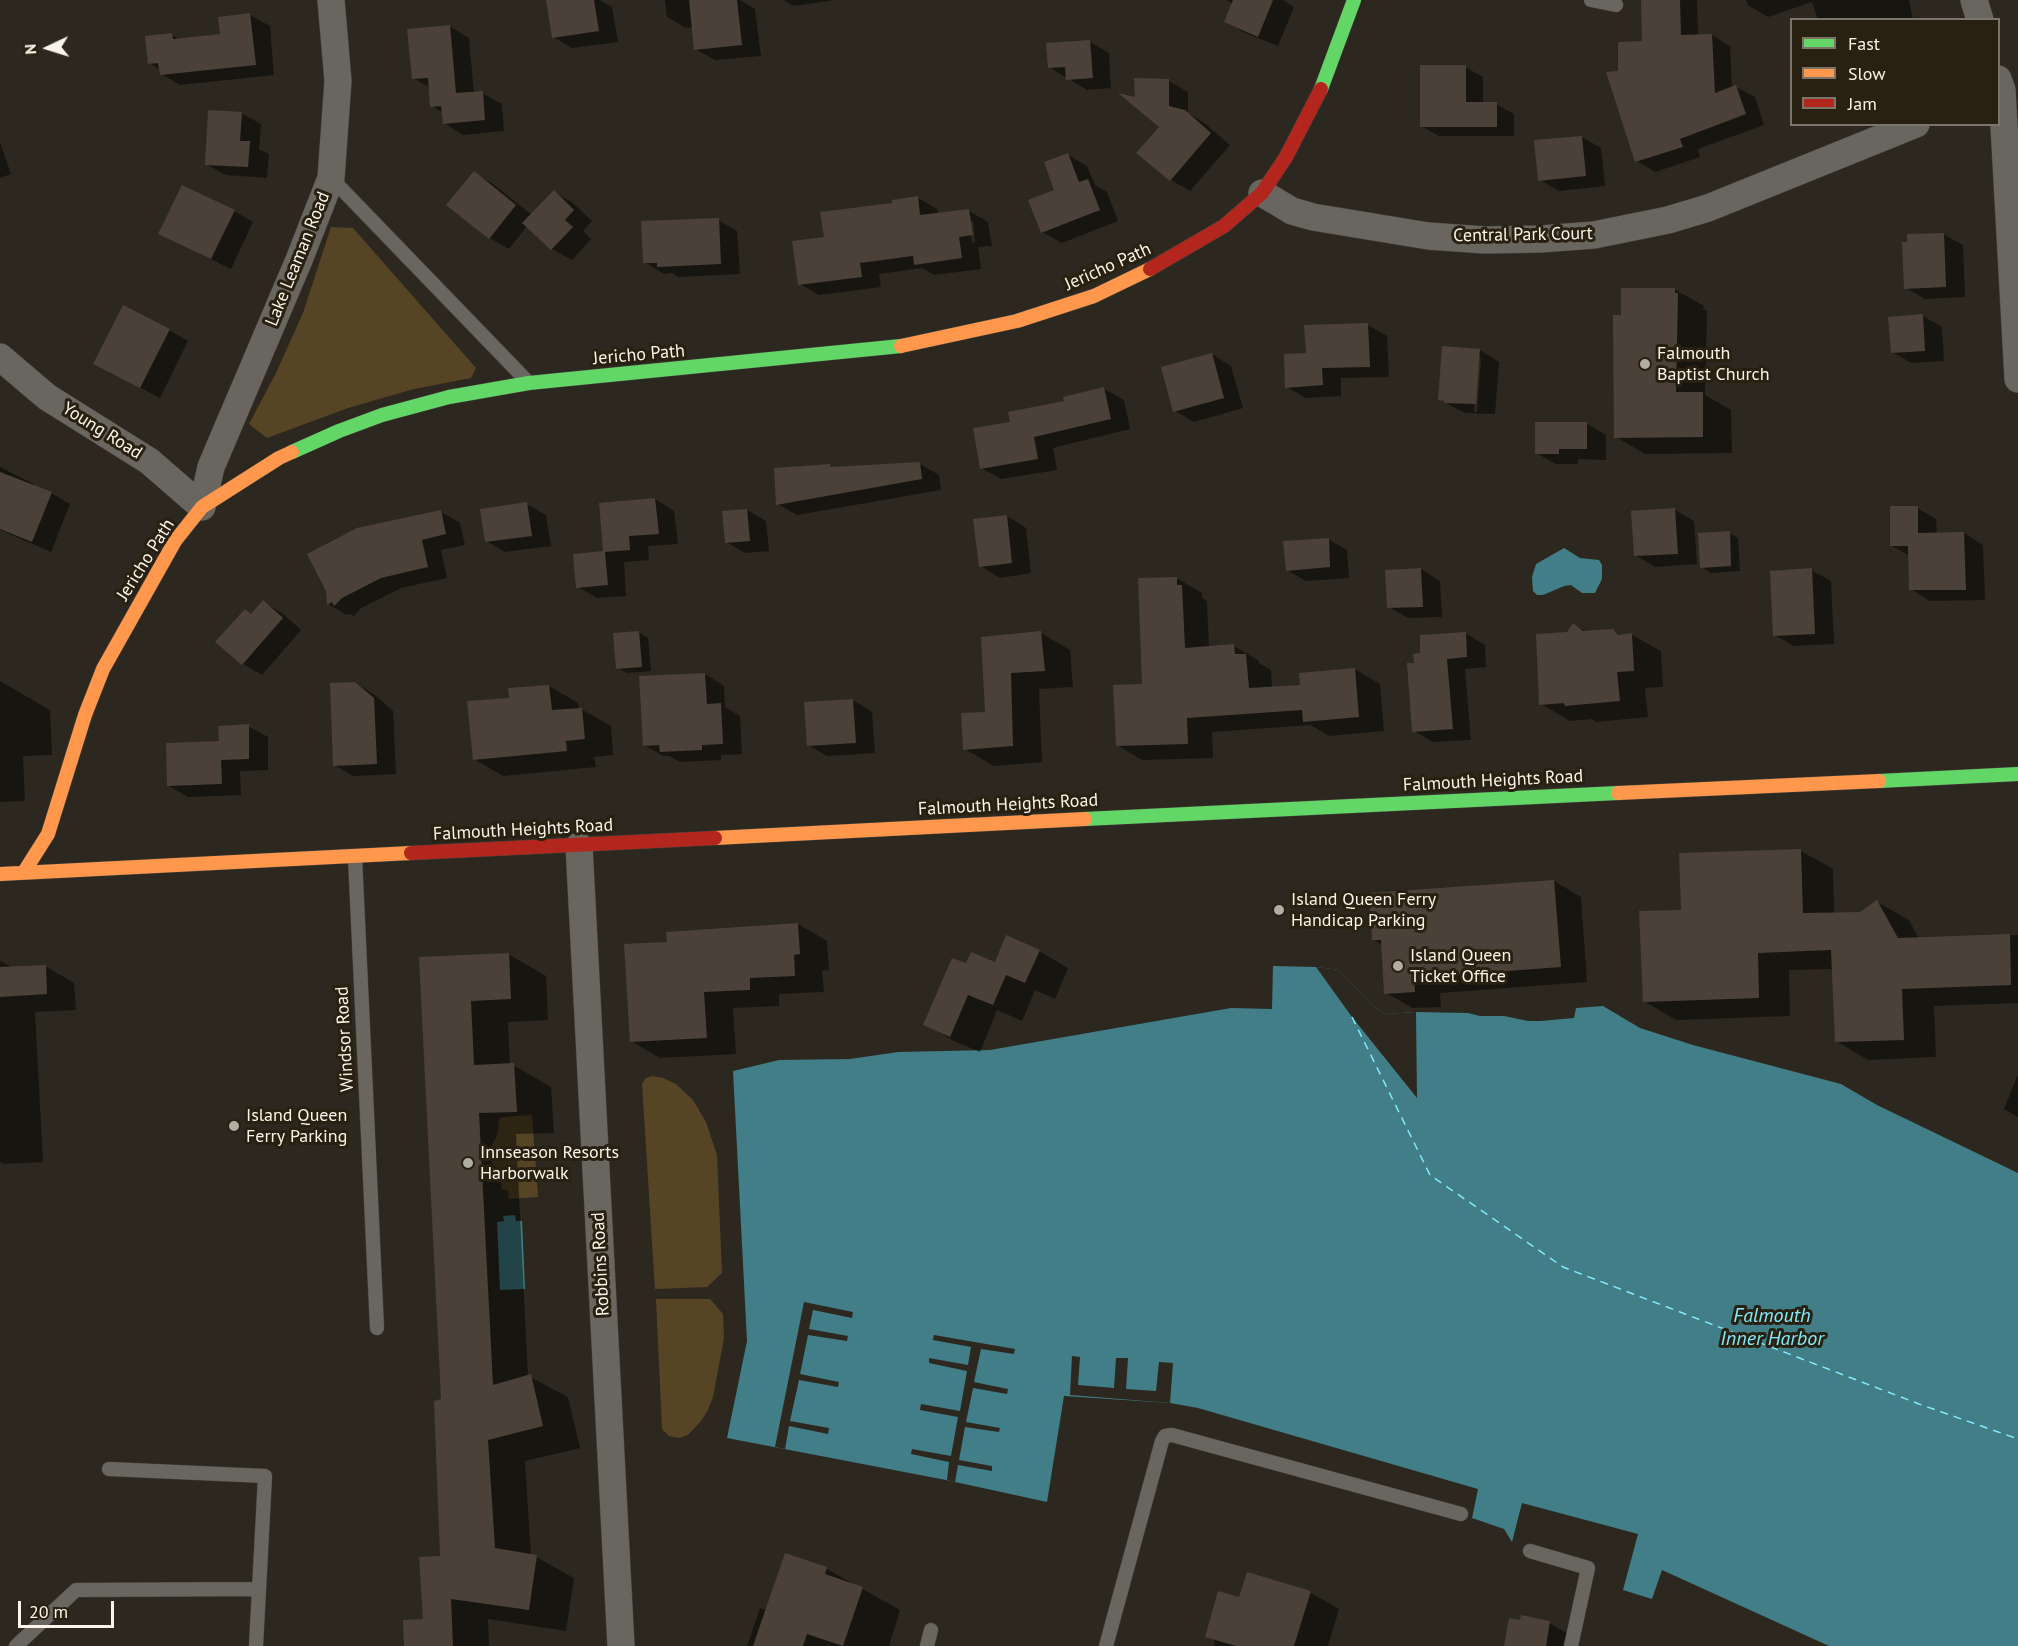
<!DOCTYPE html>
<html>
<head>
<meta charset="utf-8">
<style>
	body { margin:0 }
	#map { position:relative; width:2018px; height:1646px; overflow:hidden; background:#2c281f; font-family:"PT Sans",sans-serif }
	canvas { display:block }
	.legend { position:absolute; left:1790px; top:18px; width:210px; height:108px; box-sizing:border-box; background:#282010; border:2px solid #7c7567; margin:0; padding:8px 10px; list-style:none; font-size:18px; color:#faf4ea }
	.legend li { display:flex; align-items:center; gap:12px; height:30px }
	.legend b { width:30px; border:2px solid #7c7567 }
	.north { position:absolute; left:18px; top:18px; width:60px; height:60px; -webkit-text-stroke:4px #282010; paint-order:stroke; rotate:266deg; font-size:16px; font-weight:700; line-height:24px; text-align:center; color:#faf4ea }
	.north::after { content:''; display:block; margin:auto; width:21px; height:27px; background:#faf4ea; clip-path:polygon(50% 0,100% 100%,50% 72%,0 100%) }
	.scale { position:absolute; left:18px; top:1601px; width:96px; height:27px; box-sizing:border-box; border:3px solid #faf4ea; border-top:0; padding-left:8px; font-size:18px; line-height:21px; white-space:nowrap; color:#faf4ea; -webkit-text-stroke:4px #282010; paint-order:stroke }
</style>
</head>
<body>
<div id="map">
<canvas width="2018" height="1646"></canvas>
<ul class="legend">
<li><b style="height:8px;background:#63d668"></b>Fast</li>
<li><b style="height:8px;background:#ff974d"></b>Slow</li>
<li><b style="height:8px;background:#b3261e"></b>Jam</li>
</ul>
<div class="north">N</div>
<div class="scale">20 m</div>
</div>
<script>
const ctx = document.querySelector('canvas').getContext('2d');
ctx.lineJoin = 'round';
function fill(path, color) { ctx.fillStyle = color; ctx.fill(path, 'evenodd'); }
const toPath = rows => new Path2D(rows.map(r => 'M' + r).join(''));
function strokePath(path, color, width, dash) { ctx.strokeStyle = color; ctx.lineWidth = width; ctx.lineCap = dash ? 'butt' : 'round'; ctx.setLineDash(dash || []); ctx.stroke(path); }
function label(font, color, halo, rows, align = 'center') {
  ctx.font = font + ' "PT Sans",sans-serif'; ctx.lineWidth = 6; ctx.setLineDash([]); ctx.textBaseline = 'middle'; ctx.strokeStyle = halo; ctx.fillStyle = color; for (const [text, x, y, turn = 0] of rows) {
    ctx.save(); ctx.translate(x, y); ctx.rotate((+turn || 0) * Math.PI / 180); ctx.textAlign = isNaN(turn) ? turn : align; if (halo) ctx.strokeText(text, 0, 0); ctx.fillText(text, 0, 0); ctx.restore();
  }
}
fill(toPath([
	[331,227,353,228,476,368,471,378,414,389,348,408,267,438,249,424,276,373,303,313],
	[652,1076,663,1078,676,1084,693,1100,706,1122,717,1155,722,1273,707,1287,655,1289,642,1084,646,1078],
	[532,1115,538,1197,509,1199,508,1190,502,1190,500,1175,489,1158,490,1149,497,1135,499,1120,502,1117],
	[656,1299,710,1299,723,1314,724,1338,713,1397,707,1412,701,1421,688,1435,679,1438,669,1436,662,1429]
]), '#564525');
fill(toPath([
	[1564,548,1580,558,1599,560,1602,565,1602,579,1595,593,1582,593,1571,585,1564,586,1543,595,1537,595,1533,591,1532,577,1536,564],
	[1273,966,1316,967,1339,970,1374,1007,1385,1014,1416,1012,1468,1013,1480,1016,1504,1016,1528,1021,1540,1021,1574,1018,1576,1008,1603,1006,1640,1028,1693,1045,1841,1084,1877,1105,2018,1173,2018,1646,1829,1646,1662,1570,1652,1599,1623,1590,1638,1534,1522,1503,1512,1542,1504,1529,1472,1518,1478,1489,1198,1408,1170,1403,1064,1396,1047,1502,946,1480,727,1438,747,1341,733,1071,779,1060,850,1059,898,1052,990,1050,1231,1008,1272,1009],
	[515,1215,516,1221,522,1221,525,1289,500,1290,497,1222,504,1221,503,1216]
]), '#417e87');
fill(toPath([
	[1316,967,1339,970,1374,1007,1385,1014,1416,1012,1417,1098,1352,1017],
	[804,1302,853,1312,852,1318,813,1310,809,1329,848,1336,847,1341,808,1335,800,1374,839,1382,838,1387,799,1380,790,1421,829,1428,828,1434,789,1426,785,1449,775,1447],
	[934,1335,1015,1349,1014,1354,981,1349,974,1382,1008,1389,1007,1394,973,1388,966,1422,1000,1428,999,1432,965,1427,959,1460,992,1466,992,1471,958,1465,955,1482,947,1480,949,1462,911,1454,912,1449,951,1456,958,1417,920,1410,921,1404,960,1411,967,1371,929,1363,929,1358,968,1365,971,1347,933,1340],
	[1072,1356,1080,1357,1078,1385,1114,1388,1116,1358,1128,1358,1126,1389,1156,1391,1159,1362,1173,1363,1170,1403,1070,1395]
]), '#2c281f');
fill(toPath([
	[567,0,600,0,612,7,618,42,572,48,553,37],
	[665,0,740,0,755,9,761,56,715,60,695,49,693,27,686,28,667,17],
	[783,0,835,0,794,6],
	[1226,0,1283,0,1294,7,1278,46,1245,33,1226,21,1233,4],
	[1643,0,1697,0,1698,36,1712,35,1730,46,1732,88,1736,87,1755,97,1764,125,1698,149,1700,157,1655,172,1637,161,1620,72,1644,43],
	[1746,0,1909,0,1913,20,1818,20,1812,2,1768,17,1748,5],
	[250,15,270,26,274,75,180,85,161,74,161,70,149,63,171,35,181,40,222,35],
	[449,26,469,38,474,93,482,93,502,104,504,131,463,135,444,123,443,113,432,106,430,88,413,78],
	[1090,42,1109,53,1111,88,1087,90,1049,67],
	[1465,67,1483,77,1483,104,1496,104,1514,114,1514,136,1439,136,1421,126],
	[1169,81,1188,92,1188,113,1204,123,1230,145,1190,191,1171,180,1161,127,1136,99],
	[241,113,261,124,259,149,269,154,267,178,226,175,206,164],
	[1582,137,1601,148,1605,186,1559,191,1540,180],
	[0,142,11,174,0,178],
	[1068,155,1087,166,1095,185,1107,192,1118,221,1062,243,1042,232],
	[474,173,493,184,532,215,554,192,573,203,592,221,583,231,591,239,572,260,552,249,527,226,509,249,490,238],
	[918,198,937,209,938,214,969,211,988,222,992,246,978,247,981,269,934,275,922,268,879,274,881,287,819,295,800,284,826,238,894,204],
	[970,221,973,221,975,242,972,243],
	[234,211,253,222,231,269,160,234],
	[718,220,737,231,740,274,678,277,672,273,664,274,645,262],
	[1943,234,1963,245,1965,297,1925,299,1906,288],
	[1674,289,1704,306,1703,309,1707,311,1705,395,1731,410,1732,453,1645,454,1616,437,1623,317],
	[1923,316,1942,327,1944,361,1911,363,1892,352],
	[1368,325,1387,336,1389,377,1341,378,1341,396,1306,398,1287,387,1307,355],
	[169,330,188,341,160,398,95,364],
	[1480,350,1499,362,1495,414,1465,413,1440,400],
	[1478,358,1481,358,1477,412,1474,412],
	[1212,354,1231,366,1243,408,1194,422,1175,411],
	[1104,389,1124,400,1130,429,1053,448,1057,470,1001,479,981,468,1012,423],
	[1587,424,1606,435,1606,460,1578,459,1578,464,1556,464,1536,453],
	[920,464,939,475,941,490,797,515,778,504,830,465,835,469],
	[0,467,34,484,33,486,51,493,70,504,51,552,0,530],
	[655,499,674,511,678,544,648,546,649,560,624,562,626,596,597,598,578,587,605,552],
	[527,504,546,515,551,546,505,552,486,541],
	[1917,508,1936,519,1937,534,1964,533,1983,545,1985,600,1930,601,1911,589,1910,556,1892,546],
	[747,510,766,521,769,551,745,553,726,542],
	[1675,510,1694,521,1697,564,1655,567,1635,555],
	[441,512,460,523,465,545,441,550,447,578,401,588,361,608,354,616,350,614,347,615,328,604],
	[1007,516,1026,528,1031,573,1000,578,981,566],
	[1729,533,1738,538,1740,571,1711,573,1702,567],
	[1328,539,1347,550,1349,578,1306,581,1287,570],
	[1421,569,1440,581,1442,617,1408,618,1389,607],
	[1811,570,1831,581,1834,644,1794,646,1774,635],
	[1176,578,1202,593,1202,598,1207,601,1209,648,1234,646,1259,661,1259,663,1271,670,1272,688,1301,686,1354,669,1380,684,1384,731,1329,736,1311,725,1212,732,1213,758,1142,760,1117,745,1143,685],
	[263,602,282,613,301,630,262,675,243,664,245,610,253,615],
	[1574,625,1587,632,1612,631,1621,636,1632,635,1661,651,1663,687,1645,688,1648,717,1596,722,1592,719,1570,721,1541,704,1568,634],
	[638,632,648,638,651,671,627,673,618,668],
	[1041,633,1070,650,1073,687,1039,689,1042,762,994,766,965,749,986,713,983,638],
	[1465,633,1485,645,1486,667,1465,669,1471,740,1433,742,1414,731,1416,664],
	[705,674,724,686,725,707,740,716,742,754,721,755,721,760,680,762,669,756,663,756,644,745],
	[0,681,50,710,52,755,23,756,25,801,0,802],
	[355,683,375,695,393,711,396,774,353,776,334,765],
	[549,686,578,703,579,710,581,709,611,726,613,755,594,757,596,767,503,776,474,759,511,699],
	[853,700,872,712,875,753,827,756,808,745],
	[248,726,268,737,268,770,240,771,241,795,188,797,169,786,220,742],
	[1801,851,1833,869,1834,914,1860,913,1877,902,1909,920,1919,939,2018,935,2018,1003,1934,1006,1936,1057,1868,1060,1836,1041,1833,969,1789,970,1790,1016,1676,1020,1644,1001,1682,911],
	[1554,881,1581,897,1587,982,1440,993,1441,1007,1413,1008,1386,993,1383,945,1374,940,1370,895],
	[798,924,827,941,829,970,822,971,824,992,779,994,779,1006,733,1008,736,1054,660,1058,631,1041,669,943],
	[1039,951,1068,968,1055,999,1035,990,1022,1021,997,1010,980,1052,954,1041,925,1024,967,965,995,964],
	[508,954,546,976,548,1020,508,1022,510,1065,513,1065,551,1087,554,1133,516,1134,528,1376,568,1397,580,1448,525,1461,531,1556,536,1557,574,1578,566,1631,488,1619,489,1646,406,1646,424,1620,442,1557,443,1400,421,959],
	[0,961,14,968,45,966,74,983,76,1010,35,1012,43,1162,4,1164,0,1162],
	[2018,1074,2018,1117,2004,1109],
	[786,1555,827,1569,900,1610,889,1646,747,1646,760,1608,768,1611],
	[1248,1574,1311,1593,1339,1609,1328,1646,1214,1646,1215,1641,1207,1636,1240,1599],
	[1549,1623,1569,1634,1567,1646,1505,1646]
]), '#0007');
strokePath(toPath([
	[1352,1017,1430,1175,1563,1267,1919,1404,2018,1439]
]), '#82eafc', 1.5, [8, 6]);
fill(toPath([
	[546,0,594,0,599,31,552,38],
	[689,0,737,0,742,45,694,50],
	[1233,0,1273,0,1258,37,1224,22],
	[1641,0,1680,0,1681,35,1712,34,1715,93,1736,85,1746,114,1680,139,1683,147,1635,162,1606,72,1618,71,1618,42,1642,41],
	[250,13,256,65,160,75,158,63,148,64,145,36,172,33,173,39,220,34,218,17],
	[450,25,456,93,483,91,485,120,443,124,441,106,430,107,428,78,412,79,407,29],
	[1090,40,1093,78,1066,80,1065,67,1048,68,1046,43],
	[1420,65,1466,65,1466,102,1497,102,1497,127,1420,127],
	[1134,78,1169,79,1169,106,1185,110,1211,133,1170,181,1136,153,1159,127,1118,93,1135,97],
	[208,110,242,112,240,141,250,141,248,167,205,165],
	[1582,136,1586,176,1538,181,1534,140],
	[1068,153,1079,182,1088,179,1100,210,1041,233,1028,200,1054,190,1044,162],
	[474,171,516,205,489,239,446,205],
	[182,185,235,210,211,259,158,234],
	[554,190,574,210,565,220,573,227,551,250,522,223],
	[918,196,920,215,969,209,973,235,959,237,962,258,914,265,913,256,860,263,862,277,798,285,792,241,824,237,820,212,892,203,892,200],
	[719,218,721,264,657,267,657,263,643,263,641,221],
	[1944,233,1946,287,1904,289,1902,242,1907,242,1907,234],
	[1621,288,1675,288,1675,293,1678,293,1676,392,1703,392,1703,437,1614,438,1613,315,1621,315],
	[123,305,170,329,140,388,93,364],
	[1923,314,1925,351,1891,353,1888,317],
	[1368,323,1370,367,1322,368,1323,385,1285,388,1284,354,1306,353,1304,325],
	[1442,346,1480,349,1476,404,1444,403,1444,401,1438,400],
	[1212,353,1224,398,1173,412,1161,367],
	[1104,387,1111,419,1034,437,1038,459,980,469,973,428,1010,422,1008,412,1064,401,1063,397],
	[1535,422,1587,422,1587,449,1559,449,1559,454,1535,454],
	[920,462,922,479,776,505,774,468,830,464,831,467],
	[0,472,52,492,32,542,0,529],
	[655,498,659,534,629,536,630,550,605,552,608,585,576,588,573,554,603,551,599,503],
	[527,502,532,536,485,542,480,509],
	[1890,506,1918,506,1918,533,1964,532,1966,590,1909,590,1908,546,1890,546],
	[1675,508,1678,554,1634,556,1631,511],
	[747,509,750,541,725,543,722,511],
	[441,510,446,534,422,540,428,567,381,578,342,598,334,606,332,602,327,605,326,591,307,554,357,528],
	[1007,515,1012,563,979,567,973,519],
	[1730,531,1731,566,1700,568,1698,533],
	[1329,538,1330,567,1286,571,1283,541],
	[1421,568,1423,607,1387,608,1385,570],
	[1812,568,1815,634,1773,636,1770,571],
	[1177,577,1177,585,1182,585,1185,648,1234,644,1235,654,1246,654,1249,688,1300,685,1299,673,1355,668,1359,717,1303,722,1302,710,1187,718,1188,744,1116,746,1113,685,1142,684,1138,578],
	[263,600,283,618,242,665,215,642,245,609,251,614],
	[1573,623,1583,631,1613,629,1618,635,1632,633,1634,671,1617,672,1620,701,1565,706,1564,703,1539,705,1536,634,1567,632],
	[639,631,642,667,616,669,613,633],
	[1041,631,1045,671,1011,673,1013,746,963,750,961,713,985,712,981,637],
	[1466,632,1467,657,1447,659,1453,729,1412,732,1407,663,1414,663,1413,654,1420,653,1420,635],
	[705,673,707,704,721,703,723,744,702,745,702,750,660,752,659,745,643,746,639,676],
	[355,682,374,698,377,764,333,766,330,683],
	[549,685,552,710,582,708,585,739,566,741,567,751,473,760,467,701,509,698,508,688],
	[853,699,856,743,807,746,804,702],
	[249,724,249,759,221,760,222,784,167,786,166,743,219,741,218,726],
	[1801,849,1803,913,1860,912,1877,900,1898,938,2010,934,2011,985,1902,989,1904,1040,1835,1042,1831,950,1758,953,1759,998,1643,1002,1639,911,1681,910,1679,853],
	[1554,880,1561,967,1414,978,1415,992,1384,994,1381,940,1372,940,1369,893],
	[798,923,800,954,794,955,795,976,750,978,750,990,704,992,707,1038,630,1042,624,944,667,942,666,932],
	[1006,935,1040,950,1025,983,1006,975,993,1005,968,995,950,1037,923,1025,952,958,966,963,971,952,995,962],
	[509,953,511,999,471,1001,474,1065,514,1063,517,1112,479,1113,493,1385,531,1374,543,1426,488,1440,495,1548,537,1555,529,1610,451,1599,453,1646,404,1646,403,1620,423,1619,419,1557,440,1556,434,1401,441,1399,419,957],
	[46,965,47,994,0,997,0,967],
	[785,1553,827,1567,825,1574,863,1587,843,1646,807,1634,803,1646,753,1646],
	[1247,1572,1311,1591,1294,1646,1236,1646,1205,1637,1218,1591,1239,1597],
	[1521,1615,1550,1621,1546,1646,1504,1646,1509,1618,1520,1620]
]), '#4b4139');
const lane = toPath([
	[1591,0,1616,5],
	[331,178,528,382],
	[355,857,377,1328],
	[109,1469,265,1476,256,1646],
	[1530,1551,1588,1568,1571,1646],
	[16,1646,76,1590,259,1589],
	[927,1646,931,1630],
	[1106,1646,1162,1441,1165,1436,1172,1435,1461,1514]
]);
const street = toPath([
	[1974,0,1980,20],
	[1998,79,2002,90,2018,379],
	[1262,193,1292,211,1313,217,1428,236,1485,240,1541,239,1594,235,1668,220,1708,208,1916,124],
	[0,357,47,397,149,461,202,507,211,467,299,260,331,178,338,81,331,0],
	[579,846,621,1646]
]);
const fast = toPath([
	[1321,89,1354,0],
	[292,452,339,431,382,415,449,397,529,383,901,346],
	[1879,781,2018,774],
	[1085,819,1618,793]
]);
const slow = toPath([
	[901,346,1017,321,1094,296,1150,269],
	[1618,793,1879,781],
	[715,838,1085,819],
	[24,872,48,834,85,715,103,669,175,541,202,507,279,458,292,452],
	[0,874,411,853]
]);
const jam = toPath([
	[1150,269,1224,226,1262,193,1286,157,1321,89],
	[411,853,715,838]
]);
strokePath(lane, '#46423b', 15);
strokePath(street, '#46423b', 28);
strokePath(fast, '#46423b', 15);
strokePath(slow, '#46423b', 15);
strokePath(jam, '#46423b', 15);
strokePath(lane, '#696660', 14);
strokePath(street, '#696660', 27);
strokePath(fast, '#63d668', 14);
strokePath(slow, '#ff974d', 14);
strokePath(jam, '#b3261e', 14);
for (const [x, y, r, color] of [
	[1645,364,6,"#b2ada3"],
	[1279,910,6,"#b2ada3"],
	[1398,966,6,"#b2ada3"],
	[234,1126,6,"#b2ada3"],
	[468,1163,6,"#b2ada3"]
]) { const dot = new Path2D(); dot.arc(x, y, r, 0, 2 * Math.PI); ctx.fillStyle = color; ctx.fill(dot); strokePath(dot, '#282010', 2); }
label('18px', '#faf4ea', '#282010', [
	["Central Park Court",1523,235,-1],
	["Lake Leaman Road",298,259,-68],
	["Jericho Path",1108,267,-24],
	["Jericho Path",639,355,-5],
	["Young Road",102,431,32],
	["Jericho Path",146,560,-58],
	["Falmouth Heights Road",1493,781,-3],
	["Falmouth Heights Road",1008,805,-3],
	["Falmouth Heights Road",523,830,-3],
	["Windsor Road",345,1039,-93],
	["Robbins Road",601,1264,-93]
]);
label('18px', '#faf4ea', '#282010', [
	["Falmouth",1657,354],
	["Baptist Church",1657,375],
	["Island Queen Ferry",1291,900],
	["Handicap Parking",1291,921],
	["Island Queen",1410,956],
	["Ticket Office",1410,977],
	["Island Queen",246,1116],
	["Ferry Parking",246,1137],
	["Innseason Resorts",480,1153],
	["Harborwalk",480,1174]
], 'left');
label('italic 20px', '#82eafc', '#282010', [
	["Falmouth",1772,1316],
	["Inner Harbor",1772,1339]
]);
</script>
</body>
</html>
